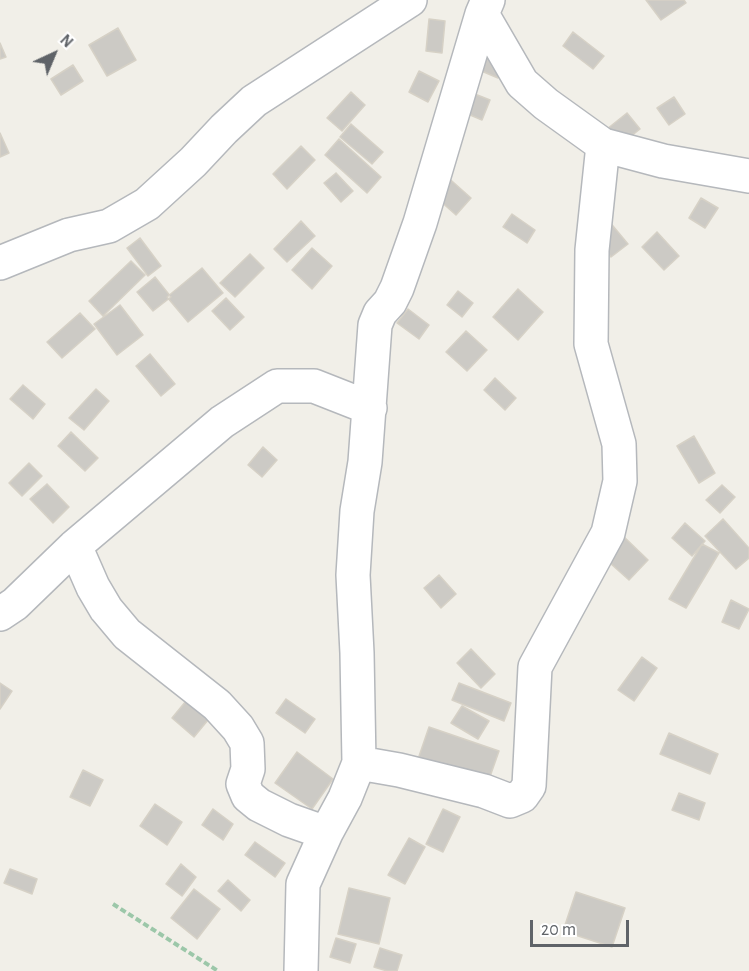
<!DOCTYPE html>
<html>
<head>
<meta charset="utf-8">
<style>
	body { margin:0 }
	#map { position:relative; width:749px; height:971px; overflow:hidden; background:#f1efe8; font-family:"Alegreya Sans",sans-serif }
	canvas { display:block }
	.north { position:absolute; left:24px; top:24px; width:60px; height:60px; -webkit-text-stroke:4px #fff; paint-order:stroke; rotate:44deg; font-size:16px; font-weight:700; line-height:24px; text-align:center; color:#5f6368 }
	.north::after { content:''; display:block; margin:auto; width:21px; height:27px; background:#5f6368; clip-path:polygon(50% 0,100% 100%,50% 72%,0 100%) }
	.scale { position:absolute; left:530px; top:920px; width:99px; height:27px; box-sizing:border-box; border:3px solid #5f6368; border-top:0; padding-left:8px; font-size:18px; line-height:21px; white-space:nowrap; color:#5f6368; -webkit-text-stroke:4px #fff; paint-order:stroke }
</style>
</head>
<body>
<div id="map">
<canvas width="749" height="971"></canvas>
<div class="north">N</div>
<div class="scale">20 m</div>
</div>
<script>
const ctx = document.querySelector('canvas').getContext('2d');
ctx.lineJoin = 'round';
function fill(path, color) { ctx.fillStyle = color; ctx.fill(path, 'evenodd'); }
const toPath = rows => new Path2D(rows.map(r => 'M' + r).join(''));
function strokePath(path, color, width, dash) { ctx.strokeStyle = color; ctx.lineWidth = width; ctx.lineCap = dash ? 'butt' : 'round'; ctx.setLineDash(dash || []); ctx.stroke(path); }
const building = toPath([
	[646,0,684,0,686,3,661,20,646,0],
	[429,19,445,21,442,53,426,51,429,19],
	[118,28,136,60,107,76,89,45,118,28],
	[573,32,604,56,593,69,563,46,573,32],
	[494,36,512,44,498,78,479,70,494,36],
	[0,43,6,57,0,59,0,43],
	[73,65,83,81,61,95,51,79,73,65],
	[419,71,439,81,428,102,409,92,419,71],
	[457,87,490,100,482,120,449,106,457,87],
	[351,92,365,105,342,131,327,118,351,92],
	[674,97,685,114,669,125,657,108,674,97],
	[627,113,640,129,610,153,597,137,627,113],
	[351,124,383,152,372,164,340,137,351,124],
	[0,133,9,153,0,157,0,133],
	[339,139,381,177,367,193,325,155,339,139],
	[301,146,315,160,287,189,273,174,301,146],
	[336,173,353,191,341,202,324,183,336,173],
	[444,174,471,198,456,215,430,192,444,174],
	[701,198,718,208,705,228,689,218,701,198],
	[512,214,535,230,527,243,503,227,512,214],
	[608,220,628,244,611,257,592,233,608,220],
	[301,221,315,236,287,262,274,249,301,221],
	[657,232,679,256,664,270,642,247,657,232],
	[140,238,161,266,148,276,127,248,140,238],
	[312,248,332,266,312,289,292,270,312,248],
	[250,254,264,268,235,297,220,283,250,254],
	[131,261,145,275,103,316,89,301,131,261],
	[202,268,223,293,188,322,167,297,202,268],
	[155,277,171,297,153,311,137,292,155,277],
	[518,289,543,312,518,340,493,317,518,289],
	[458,291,473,303,462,317,447,305,458,291],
	[226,298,244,317,230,330,212,311,226,298],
	[120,305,143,335,117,355,94,324,120,305],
	[408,309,429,325,419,339,397,323,408,309],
	[80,313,95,329,62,358,47,342,80,313],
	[466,331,487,350,467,371,446,352,466,331],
	[150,354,175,384,161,396,136,366,150,354],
	[495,378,516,398,505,410,484,390,495,378],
	[23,385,45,404,33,419,10,399,23,385],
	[96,389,109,401,84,430,69,418,96,389],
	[71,432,98,458,85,471,58,446,71,432],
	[694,436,715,473,699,483,677,446,694,436],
	[263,447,277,460,262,477,248,465,263,447],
	[29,463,42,476,22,496,9,483,29,463],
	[47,484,69,507,53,523,30,499,47,484],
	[722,485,735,497,720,513,706,500,722,485],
	[723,519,749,548,749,558,736,569,705,536,723,519],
	[685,523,705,541,692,556,672,538,685,523],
	[621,534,648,560,629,580,601,555,621,534],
	[702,544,719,553,686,608,669,599,702,544],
	[439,575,456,594,441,608,424,588,439,575],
	[731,600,749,609,739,629,722,622,731,600],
	[471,649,495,674,481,688,457,663,471,649],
	[642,657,657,668,634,701,618,690,642,657],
	[0,683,12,691,0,709,0,683],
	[459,683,511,703,504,721,452,700,459,683],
	[286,699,315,719,305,733,276,713,286,699],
	[186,701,208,720,194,737,172,718,186,701],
	[462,706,489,721,478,739,451,723,462,706],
	[429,727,499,751,486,788,416,765,429,727],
	[669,733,718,754,710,774,660,754,669,733],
	[297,752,333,779,312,809,275,783,297,752],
	[83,770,103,780,90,806,70,797,83,770],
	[679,793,705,803,699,820,672,810,679,793],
	[155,804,182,822,167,845,140,826,155,804],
	[213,809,233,824,223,840,202,825,213,809],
	[443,809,460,817,443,852,426,844,443,809],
	[409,838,425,847,405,884,388,875,409,838],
	[255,842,285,863,275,877,245,855,255,842],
	[181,864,196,877,182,896,166,884,181,864],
	[10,869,37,879,32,894,4,883,10,869],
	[228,880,250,900,241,911,218,891,228,880],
	[349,888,390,898,379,944,338,934,349,888],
	[194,889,220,909,197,939,171,918,194,889],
	[576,892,625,908,612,947,563,931,576,892],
	[336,938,356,944,350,963,330,957,336,938],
	[380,948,402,955,397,971,387,971,374,967,380,948]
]);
fill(building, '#cccac5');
strokePath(building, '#d6d1c6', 1.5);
const street = toPath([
	[482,14,522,83,546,104,603,145,663,161,749,176],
	[0,263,69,235,109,226,147,204,193,162,224,129,254,101,410,0],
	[75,546,93,587,106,609,127,634,217,705,238,728,247,743,248,769,243,784,248,796,259,805,289,820,326,833],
	[0,614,15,604,75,546,222,422,277,386,314,386,370,408],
	[359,763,399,770,484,791,510,801,522,796,529,786,535,667,608,533,620,481,619,444,591,344,592,250,603,145],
	[301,971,303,884,326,833,345,798,359,763,357,653,353,575,357,511,365,462,375,325,380,313,390,302,397,288,420,223,482,14,488,0]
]);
strokePath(street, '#b5b8bc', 36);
strokePath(toPath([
	[113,904,218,971]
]), '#9cc7a9', 4, [6, 3]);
strokePath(street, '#fff', 33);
</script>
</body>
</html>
